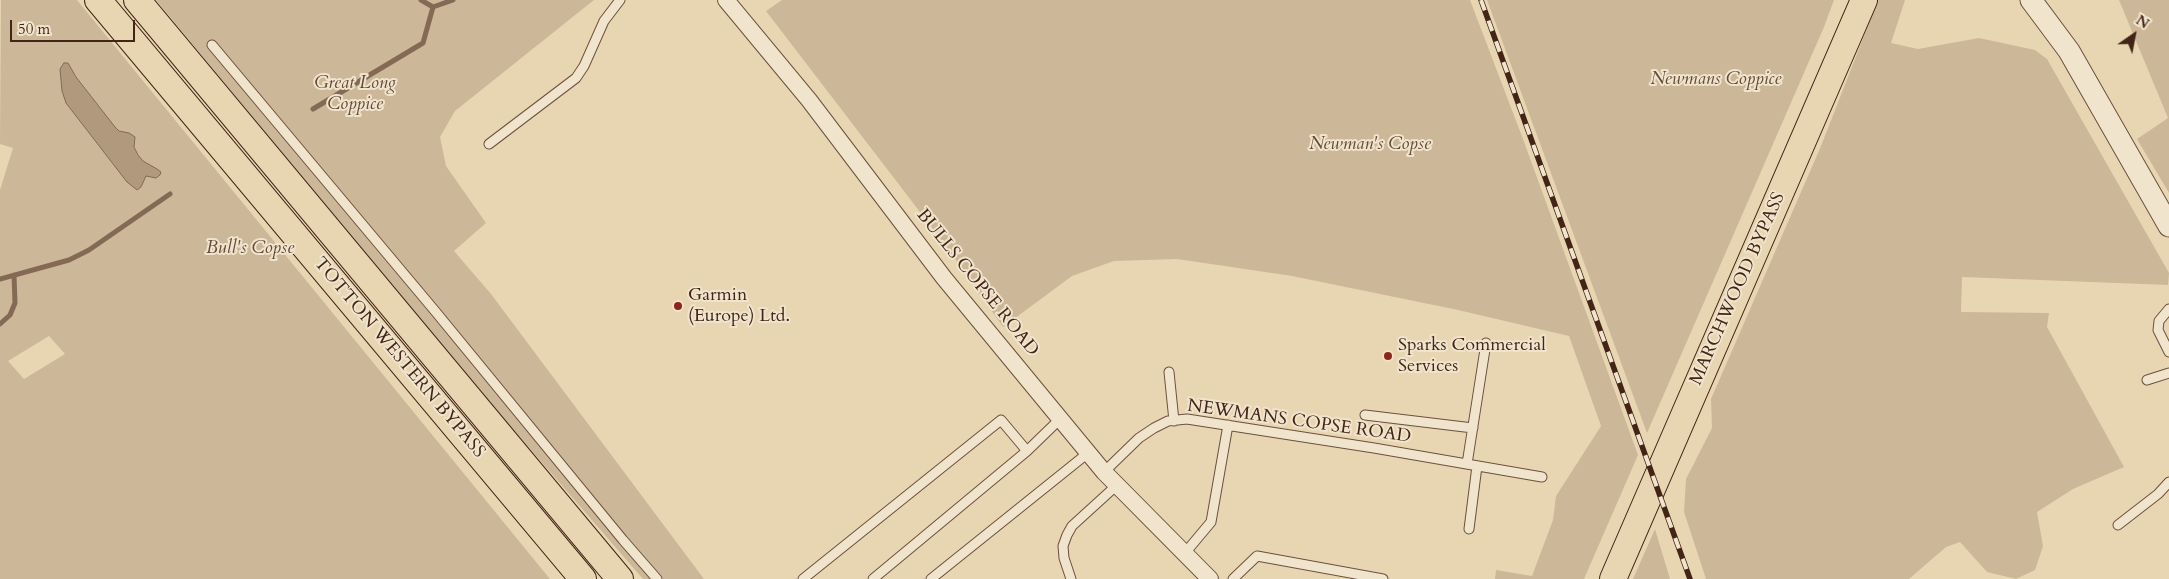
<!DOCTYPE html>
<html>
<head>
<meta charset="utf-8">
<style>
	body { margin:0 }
	#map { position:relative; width:2169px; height:579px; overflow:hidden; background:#e8d6b2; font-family:Cardo,serif }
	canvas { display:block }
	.north { position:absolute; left:2109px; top:10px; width:50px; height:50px; -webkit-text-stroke:4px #f0e4cd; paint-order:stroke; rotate:33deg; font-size:14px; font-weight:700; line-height:20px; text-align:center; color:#432417 }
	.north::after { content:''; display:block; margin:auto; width:18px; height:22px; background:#432417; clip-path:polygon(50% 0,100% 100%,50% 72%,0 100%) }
	.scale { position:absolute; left:10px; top:20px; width:125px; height:22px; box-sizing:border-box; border:2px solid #432417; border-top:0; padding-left:6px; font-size:15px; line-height:18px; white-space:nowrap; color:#432417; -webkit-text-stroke:4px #f0e4cd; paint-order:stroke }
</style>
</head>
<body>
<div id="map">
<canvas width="2169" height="579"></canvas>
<div class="north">N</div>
<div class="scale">50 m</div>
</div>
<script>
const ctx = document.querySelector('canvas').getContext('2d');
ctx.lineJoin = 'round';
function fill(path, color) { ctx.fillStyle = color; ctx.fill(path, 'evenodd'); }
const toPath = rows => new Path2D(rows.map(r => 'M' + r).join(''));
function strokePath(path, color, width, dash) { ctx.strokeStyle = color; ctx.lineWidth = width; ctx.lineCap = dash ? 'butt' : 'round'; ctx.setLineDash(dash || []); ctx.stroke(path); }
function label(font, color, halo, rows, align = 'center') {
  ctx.font = font + ' Cardo,serif'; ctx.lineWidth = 4; ctx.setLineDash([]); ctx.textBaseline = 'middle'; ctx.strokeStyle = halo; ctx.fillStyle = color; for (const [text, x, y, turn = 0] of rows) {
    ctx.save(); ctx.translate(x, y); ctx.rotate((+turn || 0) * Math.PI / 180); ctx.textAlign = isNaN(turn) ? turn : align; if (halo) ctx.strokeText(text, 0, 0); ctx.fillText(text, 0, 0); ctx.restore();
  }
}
fill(toPath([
	[1,0,77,0,550,579,0,579,0,190,13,148,0,144],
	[49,336,65,354,24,379,8,361],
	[156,0,594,0,455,111,440,137,446,166,486,223,454,251,491,294,704,579,643,579,453,360],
	[782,0,1470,0,1523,139,1638,455,1584,579,1495,579,1496,570,1532,576,1553,520,1556,496,1601,426,1569,336,1458,310,1292,276,1177,259,1114,261,1072,276,1003,327,946,246,766,11],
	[1487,0,1834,0,1824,27,1647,433],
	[1878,0,1905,0,1891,43,1918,49,1979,38,2035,50,2047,59,2169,273,2168,285,1962,277,1961,312,2049,313,2047,327,2124,467,2073,489,2037,512,2043,546,2035,570,2016,579,1987,572,1960,542,1946,547,1909,579,1706,579,1684,512,1686,479,1712,428,1711,399,1821,146],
	[2119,0,2169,0,2169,193,2137,139,2168,118],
	[1655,529,1670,579,1633,579]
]), '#ccb898');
const water = toPath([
	[64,63,68,63,76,77,115,127,119,131,129,133,135,137,134,147,138,155,143,161,157,169,161,172,160,175,156,178,146,176,141,187,137,190,127,182,66,103,62,91,60,69,64,63]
]);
fill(water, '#b0997d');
strokePath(water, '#846a54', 1);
strokePath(toPath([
	[421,0,433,7,453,0],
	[313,109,423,43,433,7],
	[0,279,69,260,89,250,170,194],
	[0,324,10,315,15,303,14,275]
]), '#846a54', 5);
const service = toPath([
	[212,45,435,311,623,540,657,579],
	[489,144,576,78,584,66,604,21,620,0],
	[2169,309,2159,321,2158,330,2169,352],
	[1169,372,1174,421],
	[2147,380,2169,373],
	[1365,415,1473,428],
	[1467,464,1486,343],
	[1104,472,1139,438,1154,428,1168,421,1187,419,1374,448,1542,477],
	[2118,525,2158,494,2169,482],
	[1469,529,1477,466],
	[1185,553,1211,522,1228,425],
	[803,579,1001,420,1027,451,1060,419],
	[873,579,1027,451],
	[931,579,1088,453],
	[1071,579,1064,558,1063,546,1067,535,1072,526,1117,485],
	[1233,579,1257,556,1383,579]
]);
const minor = toPath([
	[726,0,809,100,944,278,1104,472,1210,579]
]);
const tertiary = toPath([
	[2031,0,2069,51,2169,226]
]);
const primary = toPath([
	[98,0,583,579],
	[137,0,620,579],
	[1613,579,1864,0]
]);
strokePath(service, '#6c503e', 11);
strokePath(minor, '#6c503e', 18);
strokePath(tertiary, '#6c503e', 23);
strokePath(primary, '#432417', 28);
strokePath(service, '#f0e4cd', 9);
strokePath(minor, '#f0e4cd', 16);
strokePath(tertiary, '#f0e4cd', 21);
strokePath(primary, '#e8d6b2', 26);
const rail = toPath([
	[1481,0,1690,579]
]);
strokePath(rail, '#432417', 5.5);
strokePath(rail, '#f0e4cd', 4, [11]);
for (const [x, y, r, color] of [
	[678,306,5,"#8f2418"],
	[1388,356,5,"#8f2418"]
]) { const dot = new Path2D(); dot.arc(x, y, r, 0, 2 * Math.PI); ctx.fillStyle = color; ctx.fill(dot); strokePath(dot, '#f0e4cd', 2); }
label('italic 18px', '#654937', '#f0e4cd', [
	["Newmans Coppice",1716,80],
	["Great Long",355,84],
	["Coppice",355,105],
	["Newman's Copse",1370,145],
	["Bull's Copse",250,249]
]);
label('18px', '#432417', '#f0e4cd', [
	["BULLS COPSE ROAD",977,283,51],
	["MARCHWOOD BYPASS",1738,289,-66],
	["TOTTON WESTERN BYPASS",399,358,50],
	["NEWMANS COPSE ROAD",1299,422,8]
]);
label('18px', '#432417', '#f0e4cd', [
	["Garmin",688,296],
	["(Europe) Ltd.",688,317],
	["Sparks Commercial",1398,346],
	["Services",1398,367]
], 'left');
</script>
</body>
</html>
